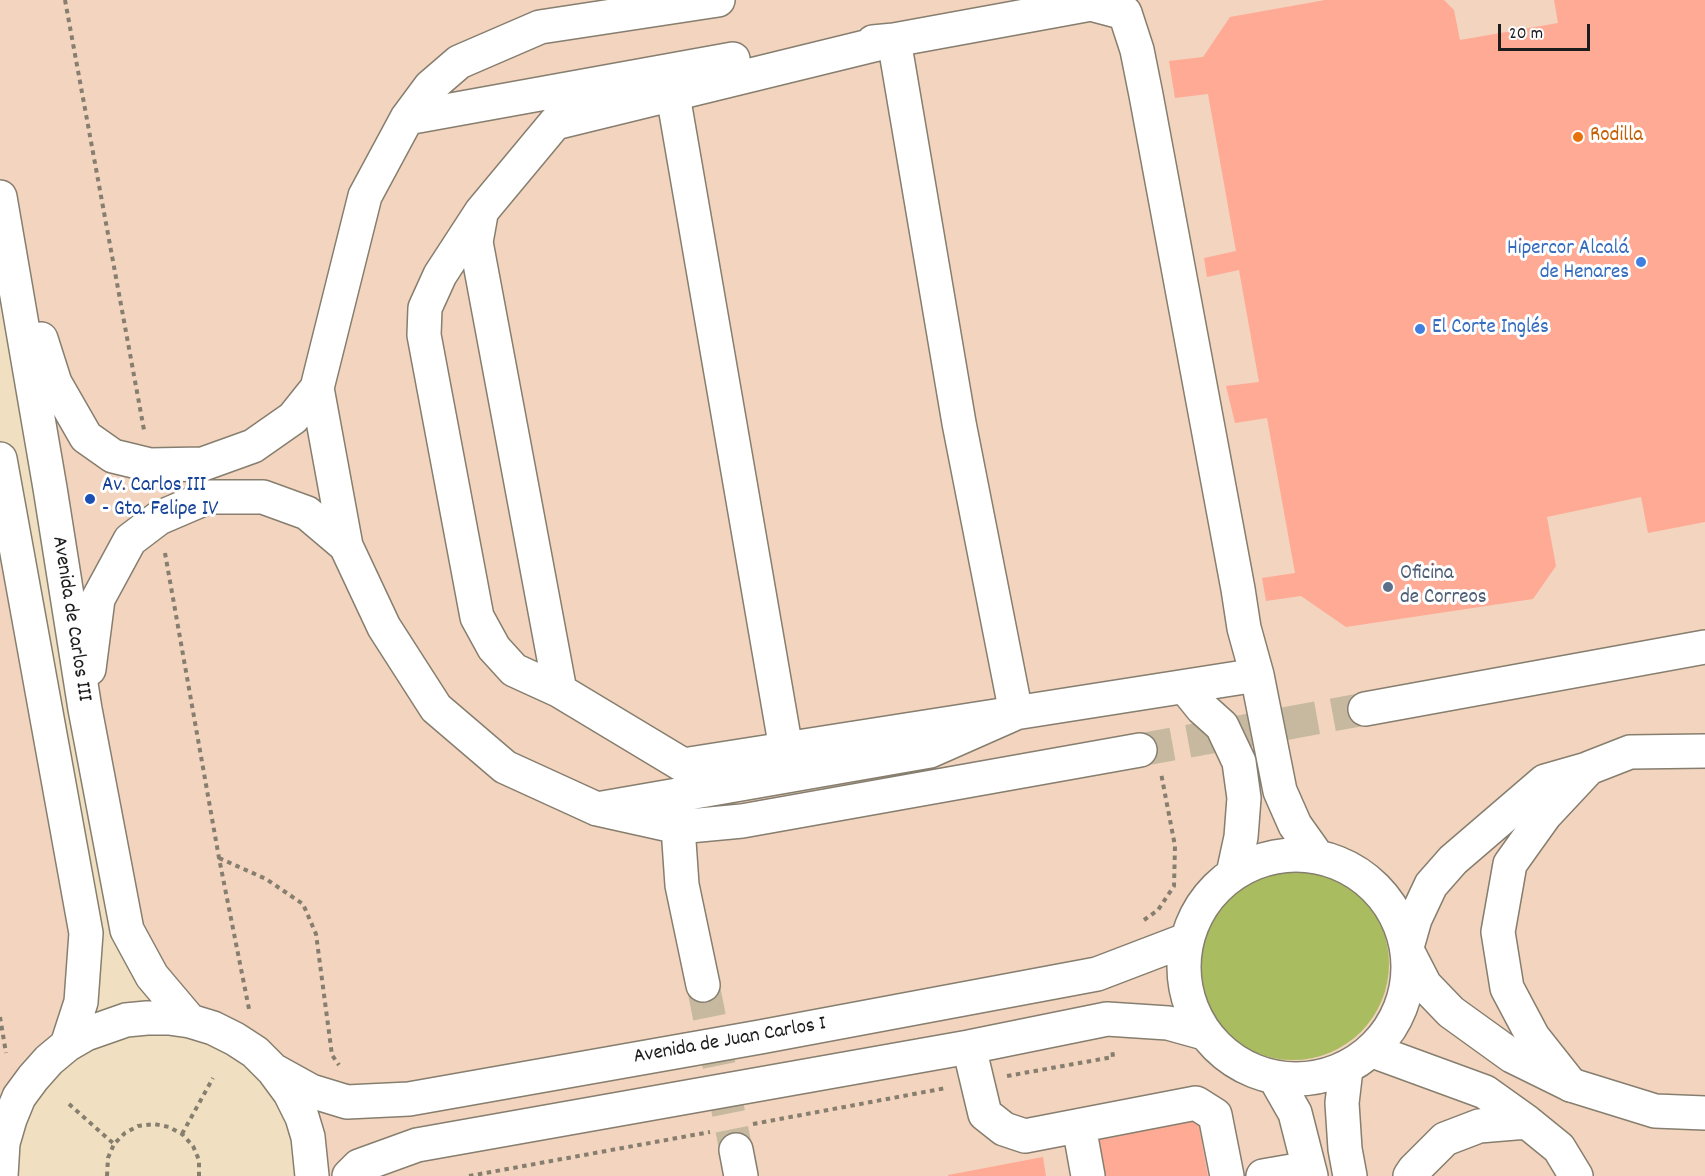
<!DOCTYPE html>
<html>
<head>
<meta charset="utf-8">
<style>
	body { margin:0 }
	#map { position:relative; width:1705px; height:1176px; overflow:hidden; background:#f0e0c1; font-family:Dekko,sans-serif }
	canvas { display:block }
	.scale { position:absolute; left:1498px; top:24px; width:92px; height:27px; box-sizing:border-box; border:3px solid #1c1c1c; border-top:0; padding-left:8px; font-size:18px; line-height:21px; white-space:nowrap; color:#1c1c1c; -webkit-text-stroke:4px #fff; paint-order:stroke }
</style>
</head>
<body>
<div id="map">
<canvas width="1705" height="1176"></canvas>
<div class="scale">20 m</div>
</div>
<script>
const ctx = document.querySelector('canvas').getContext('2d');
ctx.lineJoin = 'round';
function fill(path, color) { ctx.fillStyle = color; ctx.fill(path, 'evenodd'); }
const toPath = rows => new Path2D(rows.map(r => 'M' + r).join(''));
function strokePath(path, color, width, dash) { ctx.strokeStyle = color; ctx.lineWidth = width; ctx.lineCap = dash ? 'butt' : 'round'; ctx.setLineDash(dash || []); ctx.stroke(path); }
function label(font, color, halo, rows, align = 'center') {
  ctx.font = font + ' Dekko,sans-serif'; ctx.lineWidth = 6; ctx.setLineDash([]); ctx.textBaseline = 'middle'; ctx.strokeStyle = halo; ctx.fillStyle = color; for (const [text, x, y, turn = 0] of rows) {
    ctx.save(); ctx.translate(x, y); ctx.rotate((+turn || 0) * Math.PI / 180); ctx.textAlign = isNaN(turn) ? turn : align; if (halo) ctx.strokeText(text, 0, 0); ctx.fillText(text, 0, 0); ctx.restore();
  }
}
fill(toPath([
	[0,0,1705,0,1705,1176,312,1176,302,1117,152,976,0,197],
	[0,493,86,933,49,1060,0,1176]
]), '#f3d4bf');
fill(toPath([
	'1197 964a96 96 0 1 1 192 0a96 96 0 1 1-192 0Z'
]), '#aabc60');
fill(toPath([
	[1325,0,1444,0,1454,10,1460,40,1558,23,1554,0,1705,0,1705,522,1648,533,1641,497,1547,517,1556,566,1533,599,1346,627,1301,596,1266,601,1262,578,1295,573,1267,418,1235,423,1226,386,1259,382,1239,270,1207,277,1204,258,1236,251,1208,94,1175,98,1169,61,1203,57,1230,17],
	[1196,1110,1208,1176,1105,1176,1096,1127],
	[1043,1157,1046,1176,948,1176,948,1175]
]), '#feaa95');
strokePath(toPath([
	[1140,750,1365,709],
	[703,985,736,1150]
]), '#c6b9a0', 33, [33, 16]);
const minor = toPath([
	[718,0,540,27,459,62,430,87,407,118,365,196,317,388,346,546,384,627,436,708,505,767,597,809,678,827,742,821,1140,750],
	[873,42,894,40,1091,4,1125,13,1137,50,1146,95,1238,589,1244,628,1257,675,1280,791,1295,825,1317,856],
	[673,95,786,749],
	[407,118,733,59],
	[0,197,50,488,85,709,127,930,152,976,190,1021],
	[481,214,476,242,560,691,683,765,1257,675],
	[41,339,55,383,86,437,113,456,150,465,203,464,253,446,293,418,317,388],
	[0,459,86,933,81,1002,67,1045],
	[89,669,98,599,130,540,159,518,208,497,263,497,307,513,346,546],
	[1185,687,1202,708,1222,726,1239,762,1244,798,1241,837,1233,874],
	[560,691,514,670,494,648,477,617,424,335,425,308,440,275,481,212,555,123,894,40,959,423,1016,713,930,751,597,809],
	[1365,709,1705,647],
	[678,827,682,885,703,985],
	'1184 967a112 112 0 1 1 224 0a112 112 0 1 1-224 0Z',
	[1407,947,1415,919,1431,885,1453,860,1545,781,1587,769],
	[969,1047,985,1114,1004,1129,1025,1136,1196,1103,1215,1115,1227,1176],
	[1373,1051,1485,1092,1527,1122,1559,1148,1576,1176],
	[1346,1069,1342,1103,1345,1149,1350,1176],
	[273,1070,311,1091,347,1102,409,1099,760,1037,1097,974,1186,940],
	[1275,1078,1295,1113,1311,1176],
	[1571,1085,1533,1037,1507,988,1498,932,1510,864,1545,815,1589,768,1630,752,1705,751],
	[1079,1126,1088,1176],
	[736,1150,741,1176],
	[1,1176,3,1143,10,1119,19,1097,33,1078,49,1060,67,1045,86,1034,126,1020,147,1018,169,1018,190,1021,213,1028,235,1039,255,1052,273,1070,290,1093,302,1117,308,1137,312,1176],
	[349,1176,359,1166,417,1145,969,1047,1107,1019,1168,1023,1204,1033],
	[1263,1176,1309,1168],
	[1410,1176,1414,1170,1445,1139,1479,1126,1527,1122]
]);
const highway = toPath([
	[1408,952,1425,985,1451,1012,1512,1056,1571,1085,1655,1111,1705,1113]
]);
strokePath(minor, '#867e6e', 36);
strokePath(highway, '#867e6e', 36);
strokePath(toPath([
	[65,0,144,430],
	[165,553,219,858,249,1009],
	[219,858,266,879,303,904,316,934,332,1055,339,1065],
	[1144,920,1158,910,1174,886,1175,846,1161,773],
	[0,1017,6,1053],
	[1007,1076,1113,1057,1112,1049],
	[69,1104,114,1144],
	[753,1124,946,1088],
	[182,1134,213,1078],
	[107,1176,108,1158,114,1144,125,1133,138,1126,154,1124,169,1127,182,1134,193,1146,199,1160,199,1176],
	[469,1176,710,1132]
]), '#867e6e', 4, [4.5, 4.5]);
strokePath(minor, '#fff', 33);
strokePath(highway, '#fff', 33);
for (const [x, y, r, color] of [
	[1578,137,6,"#e8710a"],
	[1641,262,6,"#3f7fe0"],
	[1420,329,6,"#3f7fe0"],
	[90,499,6,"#1a4fb4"],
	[1388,587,6,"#5c6f8a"]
]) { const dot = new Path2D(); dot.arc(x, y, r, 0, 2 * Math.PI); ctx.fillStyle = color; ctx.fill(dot); strokePath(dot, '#fff', 2); }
label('21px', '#c56008', '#fff', [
	["Rodilla",1590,137]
], 'left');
label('21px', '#366cbe', '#fff', [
	["Hipercor Alcalá",1629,250],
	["de Henares",1629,274],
	["El Corte Inglés",1432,329,"left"]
], 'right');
label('21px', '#164399', '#fff', [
	["Av. Carlos III",102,487],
	["- Gta. Felipe IV",102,511]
], 'left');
label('21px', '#4e5e75', '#fff', [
	["Oficina",1400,575],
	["de Correos",1400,599]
], 'left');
label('21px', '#1c1c1c', '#fff', [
	["Avenida de Carlos III",70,619,81],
	["Avenida de Juan Carlos I",730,1042,-10]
]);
</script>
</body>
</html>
